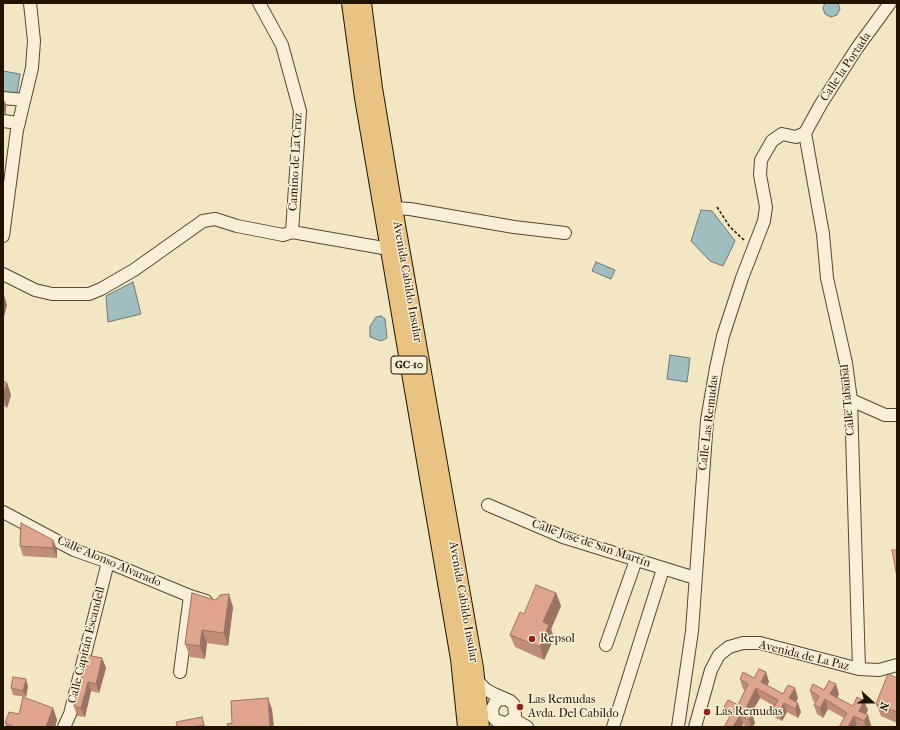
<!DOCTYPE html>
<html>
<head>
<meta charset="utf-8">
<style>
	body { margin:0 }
	#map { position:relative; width:900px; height:730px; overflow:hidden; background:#f2e6c3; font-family:"IM FELL French Canon",serif }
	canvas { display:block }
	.frame { position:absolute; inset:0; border:4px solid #221300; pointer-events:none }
	.north { position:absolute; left:852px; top:682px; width:40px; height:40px; -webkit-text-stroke:3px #f7efd8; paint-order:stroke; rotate:111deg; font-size:11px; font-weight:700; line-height:16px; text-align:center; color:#221300 }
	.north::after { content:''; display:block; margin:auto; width:14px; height:18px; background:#221300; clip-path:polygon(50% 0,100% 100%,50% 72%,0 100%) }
</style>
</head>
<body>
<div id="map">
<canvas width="900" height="730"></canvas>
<div class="frame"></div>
<div class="north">N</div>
</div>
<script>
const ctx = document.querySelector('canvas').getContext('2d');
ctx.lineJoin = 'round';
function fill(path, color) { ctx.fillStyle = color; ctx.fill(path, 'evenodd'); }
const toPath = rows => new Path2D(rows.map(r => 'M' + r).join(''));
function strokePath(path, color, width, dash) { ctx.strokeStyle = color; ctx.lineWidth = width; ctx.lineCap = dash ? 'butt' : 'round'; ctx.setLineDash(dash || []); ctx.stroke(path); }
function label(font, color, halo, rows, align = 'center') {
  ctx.font = font + ' "IM FELL French Canon",serif'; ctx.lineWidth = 3; ctx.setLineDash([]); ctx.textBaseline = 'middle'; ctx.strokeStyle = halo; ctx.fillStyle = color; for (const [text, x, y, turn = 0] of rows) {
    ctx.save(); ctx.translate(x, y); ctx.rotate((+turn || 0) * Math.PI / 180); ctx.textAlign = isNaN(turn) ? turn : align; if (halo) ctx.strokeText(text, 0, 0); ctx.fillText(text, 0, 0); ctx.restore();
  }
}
const water = toPath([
	[825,3,838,3,840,9,837,15,831,17,825,14,823,8,825,3],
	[3,71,20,74,17,94,3,92,3,71],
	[701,210,712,211,735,241,723,266,710,261,691,241,701,210],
	[596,262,615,270,611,279,592,271,596,262],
	[133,282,141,314,108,322,106,296,133,282],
	[381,316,385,319,387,338,381,341,370,337,370,326,376,317,381,316],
	[670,355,690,358,687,382,667,379,670,355]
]);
fill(water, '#a0bdbf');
strokePath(water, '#6e7973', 1);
const minor = toPath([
	[259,3,282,45,300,111,292,232],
	[3,98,24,100],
	[3,121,19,123],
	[805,133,823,234,827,278,846,363,851,400,859,669],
	[805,133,821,104,857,48,890,3],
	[394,208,410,209,514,227,565,233],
	[3,236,17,130,32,68,34,41,30,3],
	[3,274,35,290,52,294,89,294,101,289,134,270,203,221,215,219,237,226,283,235,292,232,389,249],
	[851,400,885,415,897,415],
	[488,505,563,537,695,578],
	[3,512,74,550,108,562,190,596,206,601],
	[606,645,636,560],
	[180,672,190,596],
	[476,679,485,689,494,694,510,701,514,705,515,715,513,719,499,727],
	[513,719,527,727],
	[504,723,496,720,493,717,492,709,496,701,504,699],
	[64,727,70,714,108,562],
	[613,727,663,569],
	[678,727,692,631,707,420,716,368,723,336,742,278,764,221,766,207,760,175,761,160,772,141,782,134,796,137,805,133],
	[695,727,711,670,719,655,729,647,743,643,760,643,859,669,879,670,897,665]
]);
const major = toPath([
	[350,3,363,98,459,659,466,727],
	[363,3,374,88,394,208,475,668,481,727]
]);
strokePath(minor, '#564831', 14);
strokePath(major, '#221300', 18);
strokePath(toPath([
	[717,207,730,227,745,241]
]), '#221300', 1.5, [3, 2]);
strokePath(minor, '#f7efd8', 12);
strokePath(major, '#e9c382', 16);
fill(toPath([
	[3,101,5,102,6,106,6,114,3,114],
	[3,381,7,383,11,395,7,408,3,405],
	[21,523,57,549,57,558,23,556,20,546],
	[556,593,561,606,551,629,554,638,544,660,515,647,510,635,524,614],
	[233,607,228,646,207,643,205,659,190,657,185,644],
	[87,655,102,658,106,668,99,693,91,691,85,717,77,716,74,706],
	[766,672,769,682,767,685,783,694,798,698,796,702,801,712,798,718,787,712,782,721,776,718,773,709,774,706,760,698,751,713,755,723,753,727,748,727,727,716,724,707,738,705,745,690,743,689,740,679,754,678],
	[897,678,897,723,881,716,876,704],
	[28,686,26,697,13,695,11,688],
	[824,690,839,694,837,698,853,706,864,701,868,710,866,714,871,725,870,727,860,727,857,725,856,727,839,727,844,718,828,709,823,718,817,714,814,705,815,702,813,701,810,691],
	[53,708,57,720,55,727,6,727,5,723,19,714],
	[202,717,205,727,177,727]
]), '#bf8d78');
fill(toPath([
	[5,102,6,106,6,114,4,110],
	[4,295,7,305,3,321,3,297],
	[7,383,11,395,7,408,3,395],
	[53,540,57,549,57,558,53,548],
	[556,593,561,606,551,629,554,638,544,660,540,647,543,622],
	[229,594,233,607,228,646,224,633],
	[202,630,207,643,205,659,200,646],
	[102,658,106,668,99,693,96,684],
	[766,672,769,682,764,692,761,682],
	[26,679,28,686,26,697,23,691],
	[88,682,91,691,85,717,81,708],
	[836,684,839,694,834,704,830,694],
	[756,688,760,698,748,719,745,710],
	[795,688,798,698,793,708,789,698],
	[268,698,272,709,274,727,270,727],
	[825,699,828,709,823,718,820,708],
	[864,701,868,710,862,720,859,711],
	[784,703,787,712,782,721,779,712],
	[798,703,801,712,798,718,795,709],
	[53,708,57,720,55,727,46,727],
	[752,713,755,723,753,727,751,727,749,720],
	[740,715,743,724,742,727,733,727],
	[868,715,871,725,870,727,866,727,864,721],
	[854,716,857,725,856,727,848,727]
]), '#9b7362');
const building = toPath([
	[3,101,5,102,4,110,3,110,3,101],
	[3,381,7,383,3,395,3,381],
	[21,523,53,540,53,548,20,546,21,523],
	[892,550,897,550,897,577,892,550],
	[536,585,556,593,543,622,549,625,540,647,510,635,520,612,524,614,536,585],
	[192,593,215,600,218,598,220,595,229,594,224,633,202,630,200,646,185,644,192,593],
	[87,655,102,658,96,684,88,682,81,708,74,706,87,655],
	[759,669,766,672,761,682,783,694,788,685,795,688,789,698,798,703,795,709,784,703,779,712,773,709,778,700,756,688,745,710,752,713,749,720,740,715,733,727,724,727,733,711,724,707,728,700,738,705,748,684,740,679,743,672,754,678,759,669],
	[888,674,897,678,897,712,876,704,888,674],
	[13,677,26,679,23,691,11,688,13,677],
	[829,681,836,684,830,694,853,706,857,697,864,701,859,711,868,715,864,721,854,716,848,727,839,727,847,713,825,699,820,708,814,705,819,696,810,691,813,684,824,690,829,681],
	[23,697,53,708,46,727,14,727,5,723,9,712,19,714,23,697],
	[268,698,270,727,228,727,227,724,232,723,231,701,268,698],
	[202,717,204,725,193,727,177,727,176,722,202,717]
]);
fill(building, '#dea48c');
strokePath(building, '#9b7362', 1);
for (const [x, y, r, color] of [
	[532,639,4,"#8f2418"],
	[520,707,4,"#8f2418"],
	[707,712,4,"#8f2418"]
]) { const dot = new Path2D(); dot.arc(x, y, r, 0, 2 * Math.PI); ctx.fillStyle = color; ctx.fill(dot); strokePath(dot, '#f7efd8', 1.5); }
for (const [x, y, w] of [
	[409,365,36]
]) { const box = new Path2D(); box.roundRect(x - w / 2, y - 9, w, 18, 3); ctx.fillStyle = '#f7efd8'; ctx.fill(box); strokePath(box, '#221300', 1); }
label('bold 11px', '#221300', null, [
	["GC-10",409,365]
]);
label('12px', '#221300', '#f7efd8', [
	["Calle la Portada",846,67,-56],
	["Camino de La Cruz",296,162,-87],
	["Avenida Cabildo Insular",407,282,80],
	["Calle Tabaibal",848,400,-95],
	["Calle Las Remudas",709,423,-83],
	["Calle José de San Martín",591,544,19],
	["Calle Alonso Alvarado",109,562,23],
	["Avenida Cabildo Insular",463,602,80],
	["Calle Capitán Escandell",87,645,-76],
	["Avenida de La Paz",804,656,14]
]);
label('12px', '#221300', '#f7efd8', [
	["Repsol",540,639],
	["Las Remudas",528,700],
	["Avda. Del Cabildo",528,714],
	["Las Remudas",715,712]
], 'left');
</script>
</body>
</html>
